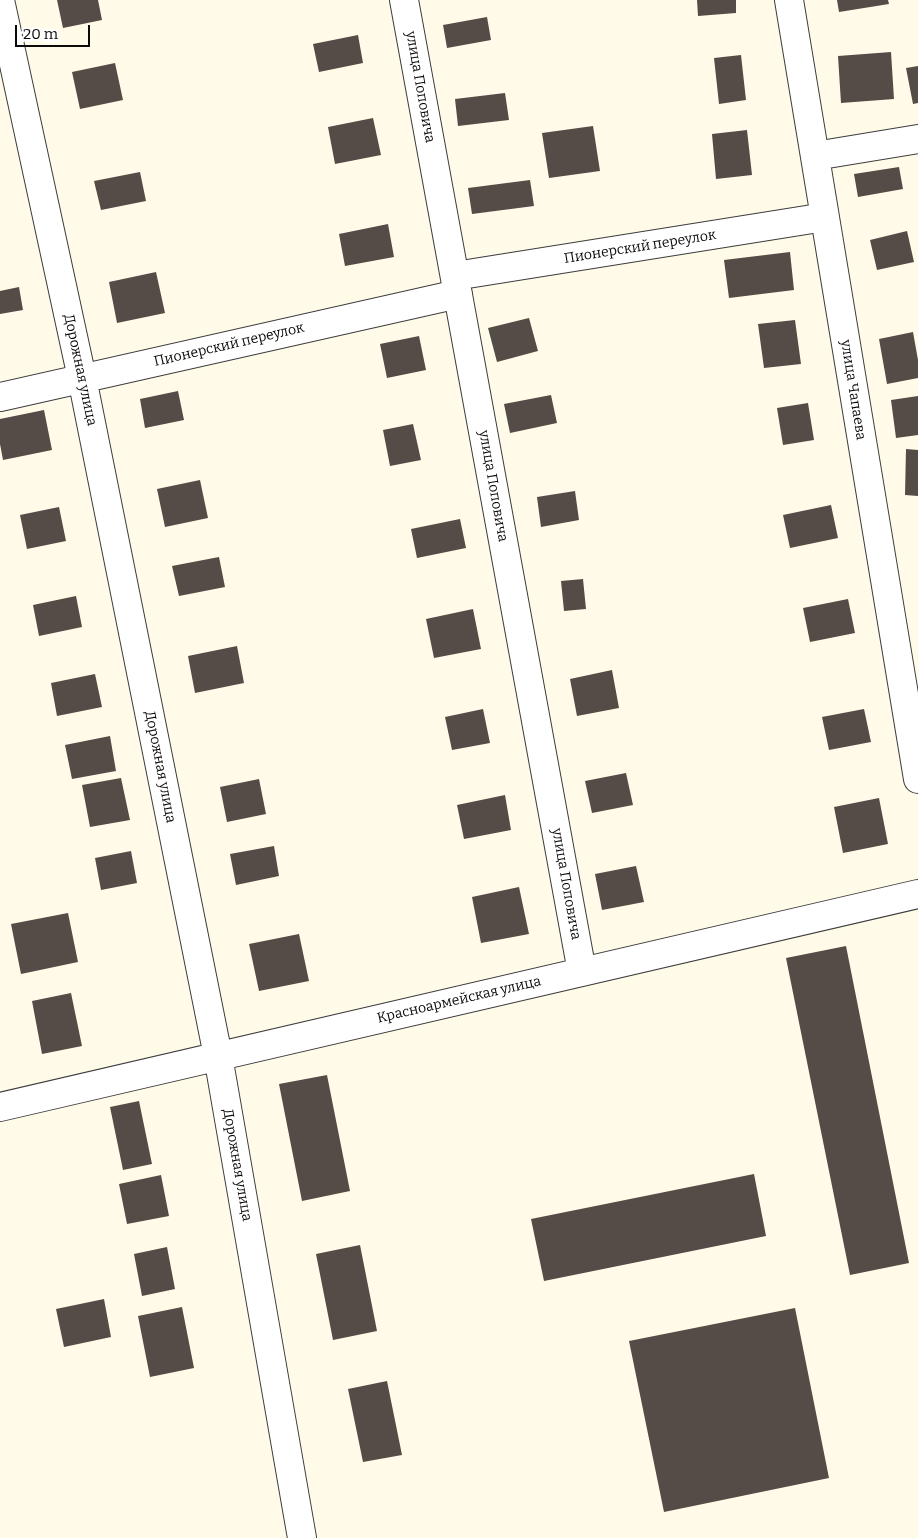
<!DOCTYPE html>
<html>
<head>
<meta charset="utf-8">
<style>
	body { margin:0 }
	#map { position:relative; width:918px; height:1538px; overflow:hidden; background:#fffbe8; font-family:Bitter,serif }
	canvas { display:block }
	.scale { position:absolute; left:15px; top:25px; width:75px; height:22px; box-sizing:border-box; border:2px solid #0a0a0a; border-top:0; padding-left:6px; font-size:15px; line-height:18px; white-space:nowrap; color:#0a0a0a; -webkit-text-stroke:4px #fff; paint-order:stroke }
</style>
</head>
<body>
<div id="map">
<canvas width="918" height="1538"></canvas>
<div class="scale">20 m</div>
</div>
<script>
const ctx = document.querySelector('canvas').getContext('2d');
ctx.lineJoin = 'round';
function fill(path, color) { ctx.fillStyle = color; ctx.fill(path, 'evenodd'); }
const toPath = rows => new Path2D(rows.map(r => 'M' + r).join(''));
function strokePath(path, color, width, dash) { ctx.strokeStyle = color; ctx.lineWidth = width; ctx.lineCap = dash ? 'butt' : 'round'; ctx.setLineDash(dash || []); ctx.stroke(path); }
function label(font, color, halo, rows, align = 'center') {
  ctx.font = font + ' Bitter,serif'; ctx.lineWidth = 5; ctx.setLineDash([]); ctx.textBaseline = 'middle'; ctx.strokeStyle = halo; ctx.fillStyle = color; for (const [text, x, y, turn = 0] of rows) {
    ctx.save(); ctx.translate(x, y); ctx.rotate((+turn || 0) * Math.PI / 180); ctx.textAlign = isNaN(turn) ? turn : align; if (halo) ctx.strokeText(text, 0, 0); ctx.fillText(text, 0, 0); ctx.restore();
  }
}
fill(toPath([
	[57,0,98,0,102,20,63,28],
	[697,0,736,0,736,13,698,16],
	[837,0,888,0,889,4,839,12],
	[487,17,491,40,447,48,443,25],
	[358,35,363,63,319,72,313,44],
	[891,52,894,99,841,103,838,56],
	[741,55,746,100,719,104,714,58],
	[115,63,123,100,80,109,72,72],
	[918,66,918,103,913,104,906,68],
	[505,93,509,120,458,126,455,99],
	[373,118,381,155,335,164,328,127],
	[593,126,600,171,549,178,542,133],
	[747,130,752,175,716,179,712,134],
	[899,167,903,189,858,197,854,174],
	[140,172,146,201,101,210,94,181],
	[530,180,534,206,472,214,468,188],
	[388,224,394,257,345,266,339,234],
	[907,231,914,262,877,270,870,240],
	[790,252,794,290,729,298,724,260],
	[156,272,165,313,117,323,109,282],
	[19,287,23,310,0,314,0,291],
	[529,318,538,351,497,362,488,328],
	[795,320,801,364,764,368,758,324],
	[913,332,918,360,918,378,887,384,879,339],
	[419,336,426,370,387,378,380,344],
	[178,391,184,420,145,428,140,399],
	[551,395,557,423,510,433,504,404],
	[918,396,918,435,896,438,891,400],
	[808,403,814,440,783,445,777,408],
	[44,410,52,450,3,460,0,444,0,419],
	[413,424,421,460,390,466,383,430],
	[906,449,918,450,918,496,905,495],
	[200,480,208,518,165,527,157,489],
	[575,491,579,520,541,527,537,497],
	[831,505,838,538,790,548,783,515],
	[59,507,66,541,27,549,20,515],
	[460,519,466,548,417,558,411,529],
	[219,557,225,587,179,596,172,566],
	[583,579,586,609,564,611,561,581],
	[76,596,82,627,39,636,33,605],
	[848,599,855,633,810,642,803,608],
	[473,609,481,649,434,658,426,619],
	[237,646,244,683,195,693,188,656],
	[612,670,619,708,577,716,570,679],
	[95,674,102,707,57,716,51,683],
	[483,709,490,743,452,750,445,717],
	[864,709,871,742,829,750,822,717],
	[110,736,116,771,72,779,65,745],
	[626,773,633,805,592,813,585,781],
	[121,778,130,820,90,827,82,785],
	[259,779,266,814,227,822,220,787],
	[505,795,511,830,464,839,457,805],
	[879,798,888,844,843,853,834,807],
	[274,846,279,876,236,885,230,854],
	[131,851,137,883,101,890,95,858],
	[636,866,644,902,602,910,595,874],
	[519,887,529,934,481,943,472,897],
	[68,913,78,962,21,974,11,924],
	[299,934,309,981,259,991,249,944],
	[846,946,909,1263,850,1275,786,958],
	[71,993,82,1046,42,1054,32,1001],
	[327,1075,350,1191,302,1201,279,1084],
	[139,1101,152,1164,123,1170,110,1107],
	[754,1174,766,1236,544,1281,531,1219],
	[161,1175,169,1216,127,1224,119,1184],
	[360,1245,377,1331,333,1340,316,1254],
	[167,1247,175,1289,142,1296,134,1254],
	[104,1299,111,1337,64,1347,56,1309],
	[182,1307,194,1368,150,1377,138,1316],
	[795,1308,829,1478,664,1512,629,1341],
	[387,1381,402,1455,363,1462,348,1389]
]), '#544c46');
const minor = toPath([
	[0,0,82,378,218,1056,302,1538],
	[404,0,582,972],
	[789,0,918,779],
	[815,156,918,139],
	[455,276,825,217],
	[0,397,458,294],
	[0,1107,918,894]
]);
strokePath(minor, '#3d3d3d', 30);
strokePath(minor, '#fff', 28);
label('14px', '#0a0a0a', '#fff', [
	["улица Поповича",420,87,80],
	["Пионерский переулок",640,247,-9],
	["Пионерский переулок",229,345,-13],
	["Дорожная улица",80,370,78],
	["улица Чапаева",853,390,81],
	["улица Поповича",493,486,80],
	["Дорожная улица",160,767,79],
	["улица Поповича",566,884,80],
	["Красноармейская улица",459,1000,-13],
	["Дорожная улица",237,1165,80]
]);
</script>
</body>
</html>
